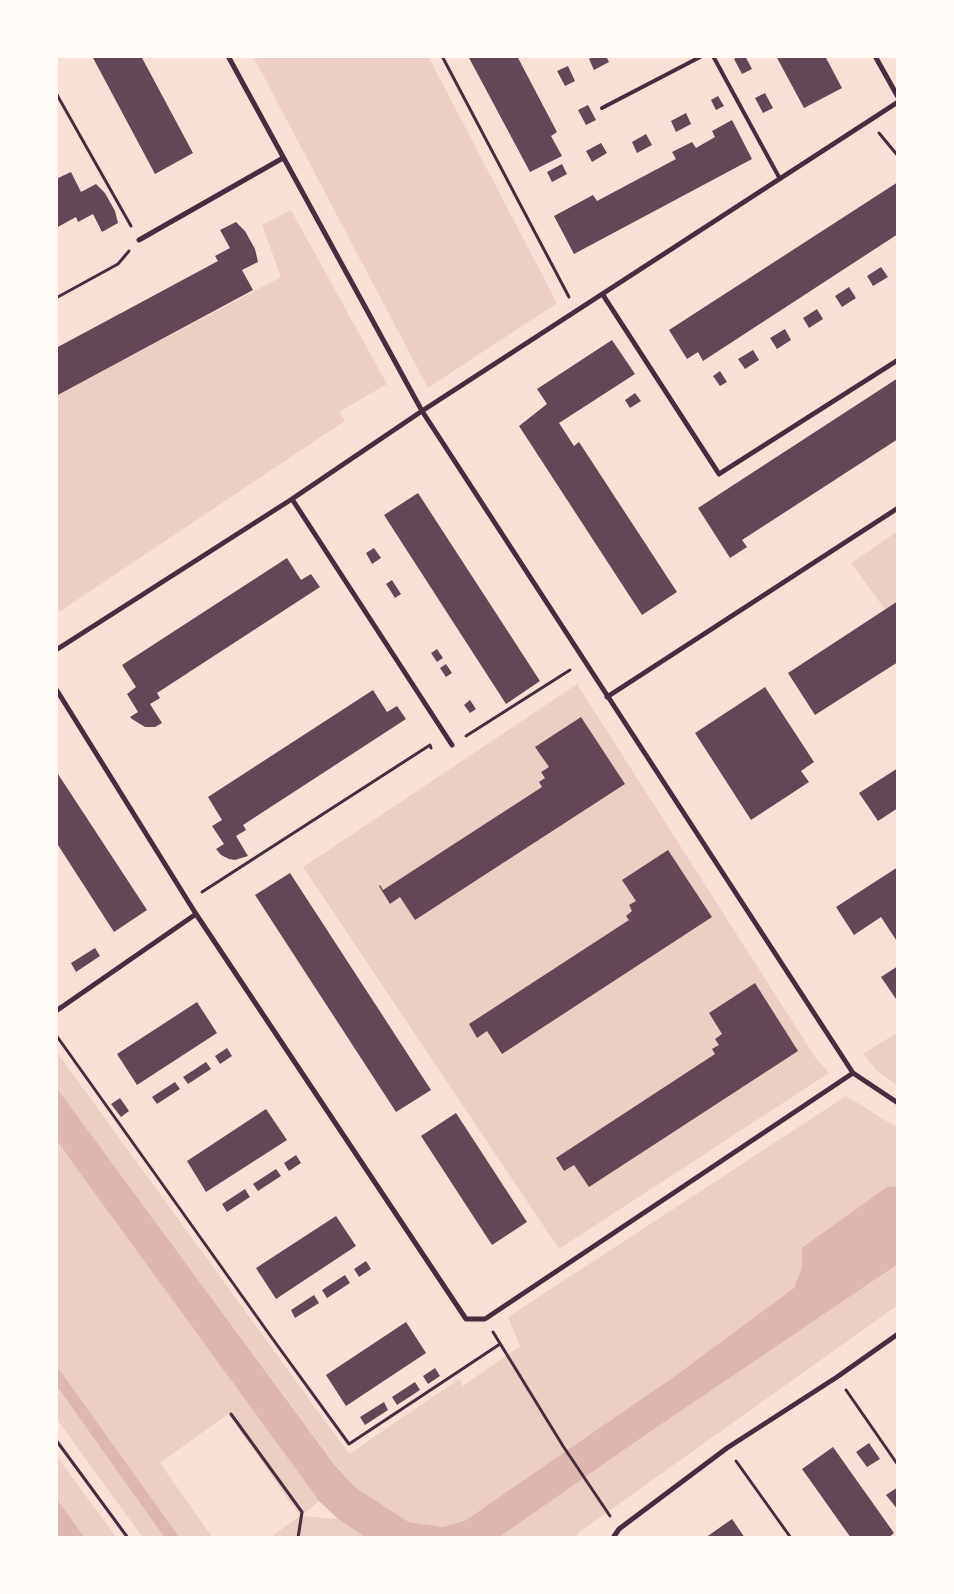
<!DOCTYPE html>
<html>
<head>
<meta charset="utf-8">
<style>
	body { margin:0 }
	#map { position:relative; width:954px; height:1594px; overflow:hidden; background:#f7e1d7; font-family:Manrope,sans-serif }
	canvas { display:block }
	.frame { position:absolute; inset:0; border:58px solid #fffaf5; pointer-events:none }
</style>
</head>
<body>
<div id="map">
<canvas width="954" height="1594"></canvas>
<div class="frame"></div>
</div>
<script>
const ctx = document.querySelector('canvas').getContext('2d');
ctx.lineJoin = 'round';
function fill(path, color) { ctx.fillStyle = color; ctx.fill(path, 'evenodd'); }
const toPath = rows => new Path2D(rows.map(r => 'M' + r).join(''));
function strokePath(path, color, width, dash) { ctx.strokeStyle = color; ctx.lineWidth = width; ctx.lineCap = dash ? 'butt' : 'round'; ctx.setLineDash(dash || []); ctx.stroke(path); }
fill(toPath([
	[253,56,428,56,557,303,428,388],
	[291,210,387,384,339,412,345,421,56,614,56,396,281,277,262,225],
	[898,531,898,627,851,563],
	[577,684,815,1057,829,1073,559,1249,303,867],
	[898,1032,898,1086,876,1070,863,1054],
	[56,1051,349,1454,459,1379,463,1386,520,1346,508,1317,846,1096,898,1128,898,1187,888,1186,803,1248,803,1268,794,1288,672,1378,519,1484,466,1520,443,1527,409,1522,356,1488,334,1463,56,1087],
	[56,1139,77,1169,319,1501,301,1516,338,1519,366,1538,269,1538,300,1516,228,1414,160,1463,213,1538,180,1538,56,1365],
	[898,1264,898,1305,578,1533,576,1538,498,1538,641,1438],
	[56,1385,165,1538,143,1538,56,1418],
	[56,1455,117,1538,85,1538,56,1498]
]), '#ebcfc5');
fill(toPath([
	[56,1087,334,1464,356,1488,409,1522,443,1527,466,1520,672,1378,794,1288,802,1268,802,1248,888,1186,898,1187,898,1264,641,1438,498,1538,366,1538,338,1519,319,1501,77,1169,56,1139],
	[56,1365,180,1538,165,1538,56,1385],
	[56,1498,85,1538,56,1538]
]), '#dcb8b0');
fill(toPath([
	[92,56,141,56,193,153,155,174],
	[468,56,517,56,557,132,551,136,562,156,530,172],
	[594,56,606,56,609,62,594,70,589,59],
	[739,56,745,56,752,69,742,74,734,59],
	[776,56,825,56,842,88,804,108],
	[568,66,575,81,565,86,557,71],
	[765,93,773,108,763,113,755,98],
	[718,96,724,106,716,110,711,100],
	[588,105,596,120,586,125,578,110],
	[686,113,691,124,676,132,671,121],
	[732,120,752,159,574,254,554,216,593,195,597,201,676,159,672,152,692,142,696,148,715,137,712,131],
	[646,134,652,145,637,153,632,142],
	[601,143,607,153,592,162,586,151],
	[562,164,567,174,552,182,547,172],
	[71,172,81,192,96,184,105,193,115,211,118,223,102,232,93,214,78,222,76,217,56,228,56,179],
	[898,182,898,234,703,361,698,352,687,359,669,330],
	[236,222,245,231,255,249,258,262,242,270,253,290,56,396,56,348,218,261,215,256,230,248,220,230],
	[881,267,888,277,873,286,867,276],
	[849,287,856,298,842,307,835,296],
	[817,309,823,319,809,328,803,318],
	[785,329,791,340,777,349,770,338],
	[612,340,635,374,559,423,574,446,579,442,677,592,642,615,519,426,547,404,537,389],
	[753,350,759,360,745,369,738,359],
	[720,371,727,382,720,386,713,376],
	[898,378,898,439,742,540,747,547,730,558,698,508],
	[635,393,641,401,630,408,625,400],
	[418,493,540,681,506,704,384,515],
	[374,548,381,558,372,564,366,553],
	[287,558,301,580,311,574,320,587,157,693,160,698,150,704,162,723,155,727,145,727,132,719,130,717,138,712,127,694,136,687,122,665],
	[392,580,401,594,395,598,386,584],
	[898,601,898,662,815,715,788,673],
	[437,649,443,658,437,662,431,653],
	[446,664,452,673,446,677,440,668],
	[765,687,814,762,801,771,809,782,751,820,695,733],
	[373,690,387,712,397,706,406,719,243,825,246,830,236,836,248,856,235,860,229,859,221,855,216,849,224,844,212,826,222,820,208,797],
	[470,700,476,709,470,713,464,705],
	[581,717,625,784,415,920,400,897,390,904,379,886,380,885,383,890,542,787,539,782,545,778,541,772,549,767,535,747],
	[898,768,898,808,878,821,859,793],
	[56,771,147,910,114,932,56,842],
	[668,850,712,917,502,1054,487,1031,477,1038,469,1024,629,920,626,916,632,911,629,905,636,901,622,880],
	[898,867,898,943,881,917,854,935,836,907],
	[290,873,431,1090,396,1112,255,895],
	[95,948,100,956,76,972,71,963],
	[898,966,898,1002,881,977],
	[755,983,798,1051,589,1187,574,1165,564,1171,556,1158,715,1054,712,1049,719,1045,715,1039,722,1034,709,1013],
	[197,1002,217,1033,137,1085,117,1054],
	[227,1048,232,1056,220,1064,215,1056],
	[206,1062,211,1069,188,1084,183,1077],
	[175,1082,180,1089,157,1104,152,1097],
	[120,1098,129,1111,121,1117,111,1104],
	[266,1109,287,1140,206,1192,187,1161],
	[456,1113,527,1222,492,1245,421,1136],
	[296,1155,301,1163,289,1171,284,1163],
	[276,1169,281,1176,258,1191,253,1184],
	[245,1189,250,1197,227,1212,222,1204],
	[336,1216,356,1246,276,1299,256,1268],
	[366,1261,371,1269,359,1277,354,1269],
	[345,1275,350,1283,327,1298,322,1290],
	[314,1295,319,1303,295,1318,291,1310],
	[406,1322,426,1353,346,1406,326,1375],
	[435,1368,440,1376,428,1384,423,1376],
	[415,1382,420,1390,397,1405,392,1397],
	[384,1402,388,1410,365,1425,360,1417],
	[869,1443,880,1459,867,1467,856,1452],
	[833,1447,894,1533,888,1538,851,1538,802,1469],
	[898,1487,898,1510,886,1495],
	[732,1519,745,1538,705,1538]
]), '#644757');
strokePath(toPath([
	[442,56,569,297],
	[56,93,131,226],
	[879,133,898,156],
	[56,298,118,264,129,251],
	[466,736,570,670],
	[202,892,430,745,431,748],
	[56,1035,272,1338,349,1444,500,1344],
	[493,1332,563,1446,610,1516],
	[846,1390,898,1465],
	[231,1414,302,1512,298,1538],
	[56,1440,128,1538],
	[736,1461,791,1538]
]), '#4a2c40', 3);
strokePath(toPath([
	[713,56,780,179],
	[602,108,702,56]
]), '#4a2c40', 4);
strokePath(toPath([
	[228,56,422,411,853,1073,898,1103],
	[875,56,898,97],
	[139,240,283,158],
	[603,295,719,474,898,360],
	[292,499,452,745],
	[56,650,292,499,422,411,898,102],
	[56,689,196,914,466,1319,485,1319,853,1073],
	[607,697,898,508],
	[56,1011,196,914],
	[613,1538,619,1529,727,1448,837,1377,898,1334]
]), '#4a2c40', 5);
</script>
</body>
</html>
